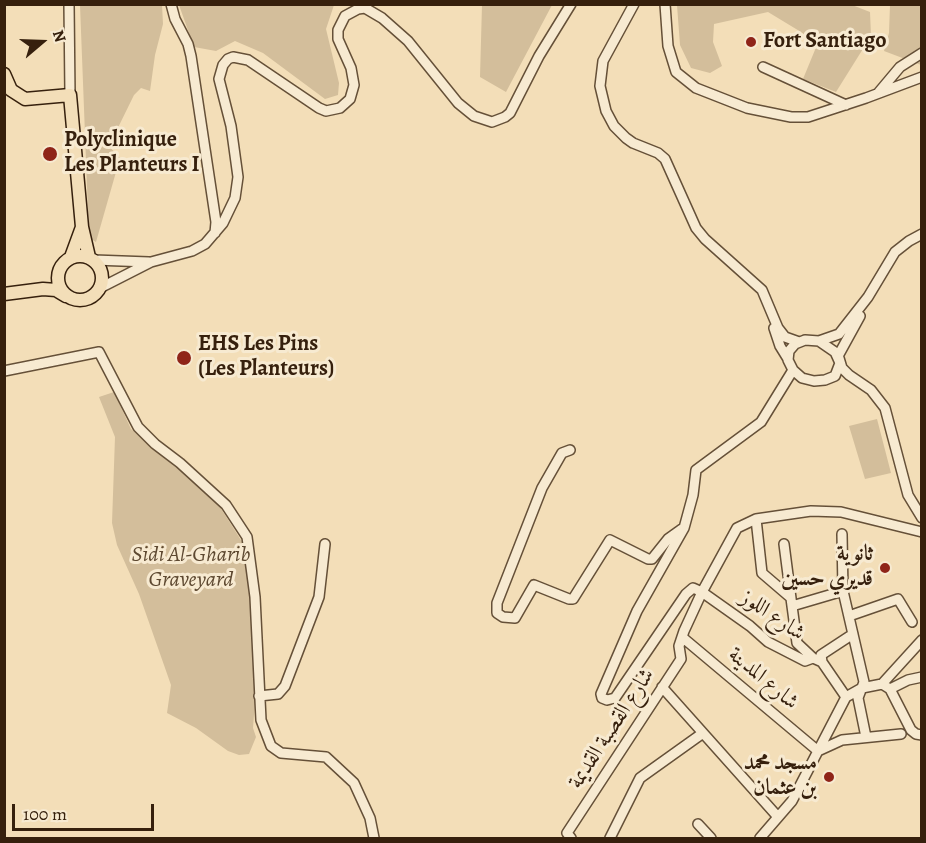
<!DOCTYPE html>
<html>
<head>
<meta charset="utf-8">
<style>
	body { margin:0 }
	#map { position:relative; width:926px; height:843px; overflow:hidden; background:#f3deb8; font-family:Alegreya,serif }
	canvas { display:block }
	.frame { position:absolute; inset:0; border:6px solid #36200d; pointer-events:none }
	.north { position:absolute; left:12px; top:12px; width:60px; height:60px; -webkit-text-stroke:4px #f7ead1; paint-order:stroke; rotate:71deg; font-size:16px; font-weight:700; line-height:24px; text-align:center; color:#36200d }
	.north::after { content:''; display:block; margin:auto; width:21px; height:27px; background:#36200d; clip-path:polygon(50% 0,100% 100%,50% 72%,0 100%) }
	.scale { position:absolute; left:12px; top:804px; width:142px; height:27px; box-sizing:border-box; border:3px solid #36200d; border-top:0; padding-left:8px; font-size:18px; line-height:21px; white-space:nowrap; color:#36200d; -webkit-text-stroke:4px #f7ead1; paint-order:stroke }
</style>
</head>
<body>
<div id="map">
<canvas width="926" height="843"></canvas>
<div class="frame"></div>
<div class="north">N</div>
<div class="scale">100 m</div>
</div>
<script>
const ctx = document.querySelector('canvas').getContext('2d');
ctx.lineJoin = 'round';
function fill(path, color) { ctx.fillStyle = color; ctx.fill(path, 'evenodd'); }
const toPath = rows => new Path2D(rows.map(r => 'M' + r).join(''));
function strokePath(path, color, width, dash) { ctx.strokeStyle = color; ctx.lineWidth = width; ctx.lineCap = dash ? 'butt' : 'round'; ctx.setLineDash(dash || []); ctx.stroke(path); }
function label(font, color, halo, rows, align = 'center') {
  ctx.font = font + ' Alegreya,Amiri,serif'; ctx.lineWidth = 6; ctx.setLineDash([]); ctx.textBaseline = 'middle'; ctx.strokeStyle = halo; ctx.fillStyle = color; for (const [text, x, y, turn = 0] of rows) {
    ctx.save(); ctx.translate(x, y); ctx.rotate((+turn || 0) * Math.PI / 180); ctx.textAlign = isNaN(turn) ? turn : align; if (halo) ctx.strokeText(text, 0, 0); ctx.fillText(text, 0, 0); ctx.restore();
  }
}
fill(toPath([
	[80,5,162,5,163,24,155,55,150,91,141,88,134,95,109,146,120,158,96,242,89,238],
	[179,5,334,5,326,29,339,83,338,95,325,99,263,53,235,41,216,51,194,47],
	[482,5,552,5,506,92,480,77],
	[677,5,852,5,870,12,871,36,836,92,803,79,817,45,801,32,768,12,714,24,713,42,722,66,710,73,691,68,680,45],
	[890,5,921,5,921,65,884,51,889,33],
	[114,392,131,429,187,473,220,507,246,548,249,563,256,687,253,728,256,737,249,754,239,755,228,751,196,728,167,713,171,685,139,594,117,545,112,523,115,437,99,397],
	[877,419,891,473,865,479,849,426]
]), '#d3be9b');
const minor = toPath([
	[69,4,70,95],
	[171,4,175,19,188,44,191,56,216,222,215,233],
	[634,4,603,61,600,86,606,111,614,126,626,138,633,143,658,153,665,159,696,228,705,239,762,290,778,328,785,337,799,342],
	[665,4,668,46,676,72,696,88,747,108,791,117,808,117,866,98,922,77],
	[763,67,846,105],
	[879,92,900,67,922,53],
	[94,260,149,262],
	[100,288,151,262,192,251,205,244,223,223,235,198,238,177,231,126,219,79,223,65,228,59,233,57,248,60,319,108,326,111,340,108,350,99,354,85,351,68,338,39,338,30,345,16,358,9,365,8,382,18,408,41,458,103,474,116,492,122,505,117,510,113,539,56,571,4],
	[774,328,780,346,788,359],
	[805,340,819,341,835,352,840,363,835,376,825,380,814,381,802,378,793,370,788,360,789,351,795,344,805,340],
	[819,341,839,334,868,297,895,252,909,241,922,234],
	[838,356,860,316],
	[839,358,842,368,849,375,871,390,885,408,908,495,922,518],
	[793,370,761,422,696,470,693,495,684,528,637,611,601,694,602,698,607,700,615,698,686,594,693,588,702,592,750,626,768,642,805,661,813,658,822,662],
	[4,371,99,352,138,427,155,444,180,463,226,505,247,537,255,597,261,720,271,746,281,753,326,757,354,783,370,818,374,838],
	[570,450,562,453,542,488,497,603,497,613,503,617,515,618,534,585,569,599,573,599,610,540,648,559,652,559,668,539,682,529],
	[756,519,762,573,790,597],
	[842,534,843,591,864,682,858,698,866,737],
	[784,544,792,606,843,591],
	[792,606,797,643,813,658],
	[849,616,898,599,912,622],
	[682,637,818,751,842,740,901,734],
	[882,684,890,689,911,730,916,734,922,735],
	[882,684,922,640],
	[662,687,778,817],
	[890,689,908,680,922,677],
	[259,696,278,694,285,686,319,597,325,544],
	[846,697,822,662,821,655,853,634],
	[698,824,711,838],
	[571,838,567,833,681,659,679,646,684,631,702,592,737,528,756,519,811,511,841,512,922,532],
	[610,838,640,778,703,733],
	[760,838,792,801,846,697,862,688,882,684]
]);
const major = toPath([
	[4,74,11,90,25,99,70,95,82,227,89,257],
	'58 278a22 22 0 1 1 44 0a22 22 0 1 1-44 0Z',
	[71,257,82,227],
	[4,294,43,289,56,290,66,296]
]);
strokePath(minor, '#655038', 12);
strokePath(major, '#36200d', 15);
strokePath(minor, '#f7ead1', 9);
strokePath(major, '#f3deb8', 12);
for (const [x, y, r, color] of [
	[751,42,6,"#8f2418"],
	[50,154,8,"#8f2418"],
	[184,358,8,"#8f2418"],
	[885,568,6,"#8f2418"],
	[829,777,6,"#8f2418"]
]) { const dot = new Path2D(); dot.arc(x, y, r, 0, 2 * Math.PI); ctx.fillStyle = color; ctx.fill(dot); strokePath(dot, '#f7ead1', 2); }
label('bold 22px', '#36200d', '#f7ead1', [
	["Fort Santiago",763,42],
	["Polyclinique",64,141],
	["Les Planteurs I",64,166],
	["EHS Les Pins",198,345],
	["(Les Planteurs)",198,370],
	["ثانوية",873,555,"right"],
	["قديري حسين",873,580,"right"],
	["مسجد محمد",817,764,"right"],
	["بن عثمان",817,789,"right"]
], 'left');
label('italic 22px', '#5d4830', '#f7ead1', [
	["Sidi Al-Gharib",191,556],
	["Graveyard",191,581]
]);
label('22px', '#36200d', '#f7ead1', [
	["شارع اللوز",772,616,34],
	["شارع المدينة",763,679,40],
	["شارع القصبة القديمة",612,729,-57]
]);
</script>
</body>
</html>
